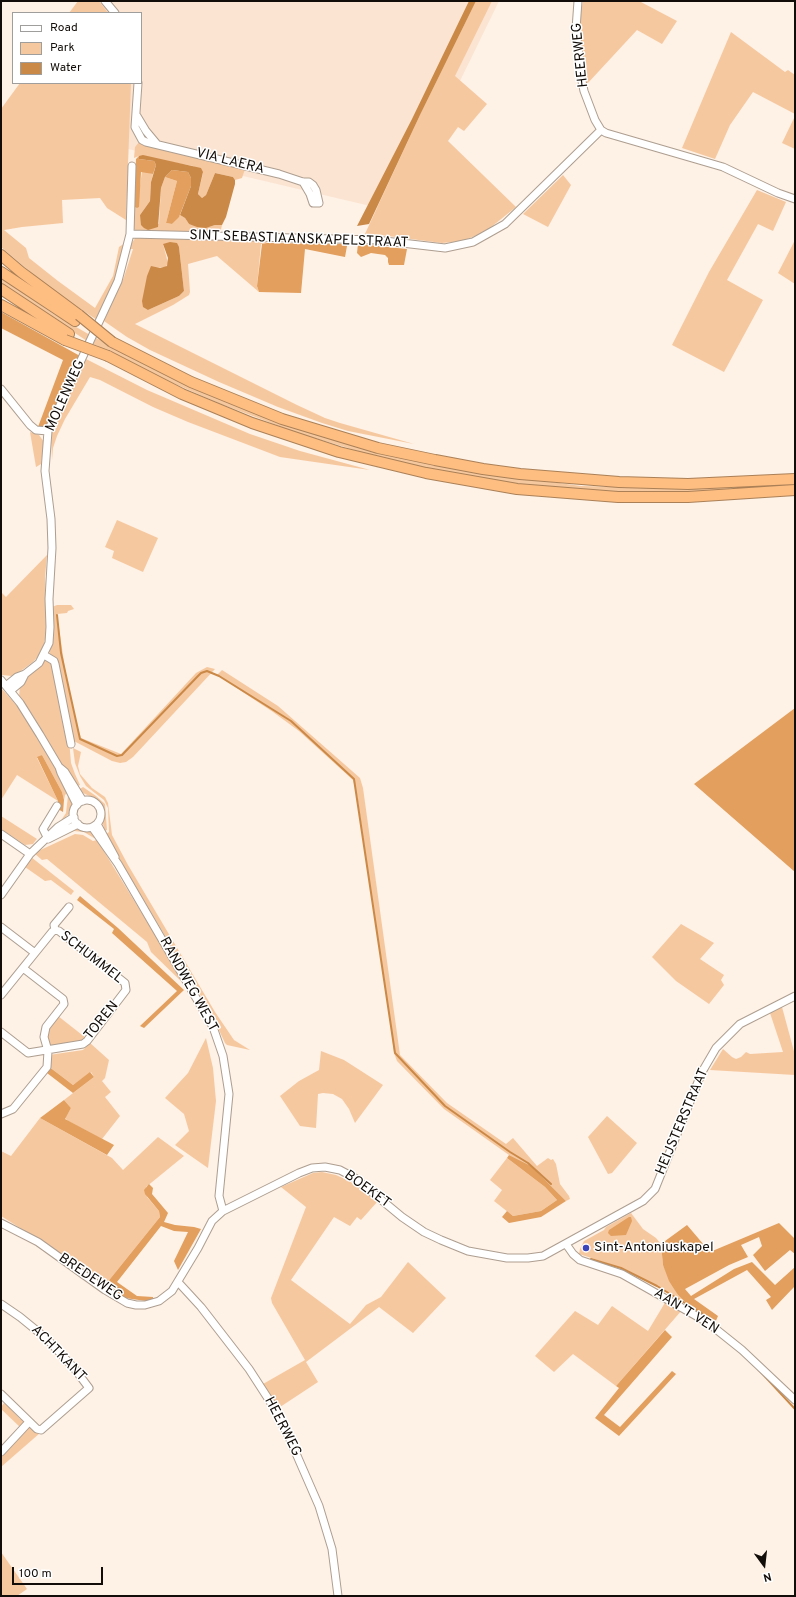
<!DOCTYPE html>
<html>
<head>
<meta charset="utf-8">
<style>
	body { margin:0 }
	#map { position:relative; width:796px; height:1597px; overflow:hidden; background:#fef1e5; font-family:Overpass,sans-serif }
	canvas { display:block }
	.frame { position:absolute; inset:0; border:2px solid #120d08; pointer-events:none }
	.legend { position:absolute; left:12px; top:12px; width:130px; height:72px; box-sizing:border-box; background:#fff; border:1px solid #a09e9c; margin:0; padding:5px 7px; list-style:none; font-size:12px; color:#120d08 }
	.legend li { display:flex; align-items:center; gap:8px; height:20px }
	.legend b { width:20px; border:1px solid #a09e9c }
	.north { position:absolute; left:744px; top:1545px; width:40px; height:40px; -webkit-text-stroke:3px #fff; paint-order:stroke; rotate:165deg; font-size:11px; font-weight:700; line-height:16px; text-align:center; color:#120d08 }
	.north::after { content:''; display:block; margin:auto; width:14px; height:18px; background:#120d08; clip-path:polygon(50% 0,100% 100%,50% 72%,0 100%) }
	.scale { position:absolute; left:12px; top:1567px; width:91px; height:18px; box-sizing:border-box; border:2px solid #120d08; border-top:0; padding-left:5px; font-size:12px; line-height:14px; white-space:nowrap; color:#120d08; -webkit-text-stroke:3px #fff; paint-order:stroke }
</style>
</head>
<body>
<div id="map">
<canvas width="796" height="1597"></canvas>
<div class="frame"></div>
<ul class="legend">
<li><b style="height:5px;background:#fff"></b>Road</li>
<li><b style="height:11px;background:#f6c89f"></b>Park</li>
<li><b style="height:11px;background:#cb8948"></b>Water</li>
</ul>
<div class="north">N</div>
<div class="scale">100 m</div>
</div>
<script>
const ctx = document.querySelector('canvas').getContext('2d');
ctx.lineJoin = 'round';
function fill(path, color) { ctx.fillStyle = color; ctx.fill(path, 'evenodd'); }
const toPath = rows => new Path2D(rows.map(r => 'M' + r).join(''));
function strokePath(path, color, width, dash) { ctx.strokeStyle = color; ctx.lineWidth = width; ctx.lineCap = dash ? 'butt' : 'round'; ctx.setLineDash(dash || []); ctx.stroke(path); }
function label(font, color, halo, rows, align = 'center') {
  ctx.font = font + ' Overpass,sans-serif'; ctx.lineWidth = 3; ctx.setLineDash([]); ctx.textBaseline = 'middle'; ctx.strokeStyle = halo; ctx.fillStyle = color; for (const [text, x, y, turn = 0] of rows) {
    ctx.save(); ctx.translate(x, y); ctx.rotate((+turn || 0) * Math.PI / 180); ctx.textAlign = isNaN(turn) ? turn : align; if (halo) ctx.strokeText(text, 0, 0); ctx.fillText(text, 0, 0); ctx.restore();
  }
}
fill(toPath([
	[88,1,499,1,396,212,120,147,124,83,141,83,141,13,97,13]
]), '#fbe4d1');
fill(toPath([
	[78,1,99,1,108,13,69,13],
	[476,1,492,1,455,76,487,104,464,131,458,127,448,141,516,207,485,232,462,241,442,243,380,235,364,236,420,115],
	[583,1,639,1,677,21,662,44,637,30,587,84,579,45,579,21],
	[731,32,785,72,788,70,795,75,795,114,753,92,730,125,715,159,682,148],
	[20,83,131,83,126,220,107,208,100,198,62,200,63,223,22,227,4,230,26,248,29,258,58,281,95,308,113,276,119,247,125,243,118,276,97,320,49,288,1,247,1,109],
	[795,116,795,149,782,143],
	[140,141,245,169,242,178,235,180,233,177,215,173,206,195,202,198,198,194,203,173,193,166,139,156,134,158,135,147],
	[142,171,153,174,151,182,150,201,140,215,159,224,161,188,165,177,177,181,166,223,172,224,180,215,185,218,189,224,209,227,215,225,222,225,220,234,138,232,134,229,134,207,137,208],
	[563,175,571,185,548,227,523,214],
	[757,190,786,202,773,231,758,224,727,280,763,300,724,372,672,345,709,272],
	[136,237,264,240,267,243,261,244,257,286,259,292,217,256,188,264,190,292,189,295,173,305,135,324,297,405,325,418,340,423,414,444,348,431,322,423,278,407,219,382,150,350,127,337,104,321,124,277,133,249,130,249,131,244],
	[163,244,179,247,184,291,179,296,148,310,156,268,166,267,168,263],
	[795,240,795,284,778,273],
	[1,278,52,313,90,335,87,341,1,284],
	[96,338,174,376,242,406,473,471,581,486,625,487,728,487,732,490,668,493,577,491,510,483,442,471,378,457,295,432,221,404,168,381,93,344],
	[86,359,147,390,250,434,300,451,370,470,280,457,188,422,153,407,100,380,90,377,65,419,57,436,53,448,52,460,51,435,54,426],
	[30,432,39,435,44,442,41,464,36,467],
	[117,520,158,538,143,572,112,558,114,551,105,547],
	[47,555,45,577,46,635,43,648,40,654,33,662,18,673,12,676,2,675,1,592,6,597],
	[57,605,71,605,74,609,68,611,67,613,57,614,66,676,76,722,81,738,121,754,196,673,207,667,215,669,133,757,126,762,120,763,112,761,72,740,49,650,52,607],
	[46,660,52,664,69,739,71,763,75,774,80,785,78,786,63,766,32,714,19,697,20,685,43,661],
	[222,670,278,706,360,778,363,788,400,1055,447,1103,506,1144,513,1138,537,1166,548,1158,551,1160,553,1159,556,1164,560,1184,569,1196,570,1199,566,1201,531,1166,509,1155,444,1109,397,1061,394,1053,391,1029,357,795,353,780,299,731,273,712,217,675],
	[1,688,19,708,44,748,68,792,65,795,64,800,62,792,42,755,37,758,58,801,17,775,1,800],
	[73,748,81,752,78,766,80,774,92,788,105,797,108,803,112,835,128,865,215,1012,234,1040,250,1050,227,1045,225,1043,211,1013,117,855,106,834,109,832,108,808,104,800,86,786,80,776,75,763],
	[83,787,96,796,105,804,107,830,105,831,102,821,105,812,103,807,98,800,83,793,80,789],
	[69,794,72,801,70,813,60,822,66,813,68,796],
	[1,816,37,839,36,840,33,844,25,845,1,829],
	[76,828,90,831,95,837,94,838,84,832,74,831,40,847],
	[75,834,83,835,93,841,97,840,187,987,151,952,147,942,47,859,42,860,34,853],
	[31,857,74,891,71,895,51,880,45,881,25,867],
	[681,924,714,943,700,959,724,975,721,980,724,985,709,1004,676,981,652,957],
	[782,1007,795,1055,795,1075,710,1070,723,1049,732,1057,736,1059,741,1057,746,1052,750,1054,783,1052,770,1013],
	[58,1016,86,1038,83,1042,48,1048,45,1032],
	[206,1038,213,1068,216,1101,208,1168,175,1145,189,1131,184,1114,165,1098,188,1073],
	[90,1043,109,1060,105,1078,102,1081,111,1092,105,1097,120,1116,102,1139,68,1121,65,1118,71,1108,64,1100,94,1077,91,1072,73,1085,48,1066,49,1055,83,1050],
	[321,1051,344,1060,383,1085,355,1123,349,1109,342,1099,333,1094,323,1093,318,1094,316,1128,300,1126,280,1096,299,1081,319,1070],
	[607,1116,637,1143,612,1173,608,1174,588,1137],
	[40,1118,112,1158,123,1170,158,1137,184,1156,146,1187,147,1197,159,1211,160,1217,106,1284,68,1258,1,1216,1,1151,11,1156],
	[507,1158,545,1187,557,1200,541,1211,513,1216,494,1201,502,1190,490,1180],
	[322,1172,336,1175,349,1181,378,1201,361,1220,357,1217,350,1226,334,1217,291,1280,350,1324,366,1305,381,1297,408,1262,446,1298,413,1333,379,1307,306,1362,318,1382,277,1409,263,1384,305,1360,272,1303,271,1298,306,1207,281,1187,313,1173],
	[631,1213,643,1229,656,1238,661,1244,663,1265,678,1295,685,1302,625,1269,579,1254,580,1249,584,1241,604,1230,606,1227],
	[666,1301,682,1310,616,1386,573,1354,554,1372,535,1356,575,1311,598,1325,612,1306,648,1331],
	[4,1403,9,1405,10,1408,20,1419,23,1418,25,1422,21,1428,1,1409,1,1407],
	[30,1427,35,1432,40,1433,1,1467,1,1456,27,1428],
	[1,1552,27,1589,17,1596,1,1596]
]), '#f6c89f');
fill(toPath([
	[139,156,139,159,154,161,156,165,153,174,141,172,139,207,137,208,134,207,136,159],
	[172,170,188,172,191,178,191,186,179,217,172,224,166,223,177,181,165,177],
	[267,243,346,244,347,246,345,257,305,249,301,293,259,292,257,286,262,244],
	[358,244,407,249,404,265,389,265,388,262,388,258,385,255,371,253,361,257,357,253],
	[1,312,80,356,47,426,45,428,38,427,63,360,1,328],
	[795,708,795,872,694,784],
	[42,755,62,792,64,800,63,812,58,809,58,801,37,757],
	[80,896,118,928,184,990,144,1028,140,1026,177,991,112,933,114,929,77,900],
	[48,1066,73,1085,90,1072,94,1077,73,1093,47,1073],
	[64,1100,71,1108,65,1119,114,1145,107,1155,40,1118],
	[509,1155,531,1166,566,1201,541,1217,509,1223,502,1217,507,1211,513,1216,541,1211,557,1200,545,1187,507,1158],
	[149,1184,153,1188,152,1194,168,1213,164,1222,175,1225,194,1227,201,1229,178,1270,174,1261,188,1232,174,1231,161,1226,117,1282,137,1296,153,1297,153,1300,146,1301,125,1298,106,1284,160,1217,159,1211,145,1194,144,1190],
	[629,1217,631,1217,632,1221,626,1235,611,1236,608,1233,609,1230],
	[779,1223,795,1239,795,1254,790,1250,765,1271,753,1255,762,1246,759,1237,741,1245,748,1257,729,1265,685,1289,691,1296,734,1269,752,1262,775,1285,795,1267,795,1286,772,1310,766,1300,771,1297,747,1270,694,1299,718,1316,715,1323,685,1302,678,1295,669,1281,663,1265,661,1244,687,1225,710,1252],
	[665,1330,672,1337,604,1415,620,1427,672,1371,676,1374,619,1436,595,1418,619,1388,616,1386]
]), '#e29f5e');
fill(toPath([
	[469,1,476,1,420,115,369,224,357,226,412,119],
	[143,155,201,168,203,172,198,194,202,198,206,195,215,173,233,177,235,180,235,184,226,217,222,225,215,225,206,228,197,227,189,224,185,218,180,215,191,186,191,178,188,172,172,170,165,177,161,188,158,227,148,230,144,228,141,225,140,215,150,201,151,182,156,165,154,161,139,159,139,156],
	[170,242,177,243,179,247,184,291,179,296,148,310,143,307,142,301,147,276,151,266,160,268,167,266,168,258,163,244]
]), '#cb8948');
strokePath(toPath([
	[57,615,61,653,80,739,117,756,122,755,198,676,201,673,207,671,219,676,291,721,354,779,395,1053,445,1106,510,1152,528,1163,551,1184],
	[591,1259,621,1268,657,1286,708,1317,715,1324],
	[758,1369,795,1409]
]), '#cb8948', 2);
const minor = toPath([
	[105,1,115,13],
	[578,1,576,29,581,76,584,91,595,120,601,130,606,133,723,167,778,193,795,199],
	[138,83,135,127,142,140,146,142,279,174,303,182,309,182,313,185,316,190,319,203,313,203,310,194,303,182],
	[137,116,146,131,156,143],
	[130,234,376,240,445,248,473,242,505,224,601,130],
	[1,389,30,425,36,430,48,431],
	[44,655,54,661,55,664,71,744],
	[1,680,20,703,40,735,59,767,61,773,77,805],
	[6,686,17,677,25,674,39,663,49,643,50,627,49,599,52,548,51,519,45,471,48,431,118,281,130,234,132,166],
	[10,691,21,682,25,674],
	[59,767,65,772,83,801],
	'73 814a14 14 0 1 1 28 0a14 14 0 1 1-28 0Z',
	[97,824,115,857],
	[92,827,118,864,213,1027,223,1056,229,1094,219,1196,223,1211],
	[1,834,30,854],
	[48,839,78,824],
	[48,839,43,829,57,806],
	[1,895,30,854,58,827,74,817],
	[1,927,35,953,1,995],
	[55,930,54,925,69,907],
	[1,1032,28,1053,83,1044,87,1041,126,990,125,983,59,931,55,930,52,932,35,953],
	[1,1114,13,1109,47,1067,48,1051,44,1037,46,1027,64,1004,63,999,23,968],
	[1,1223,38,1242,105,1290,127,1303,136,1305,145,1305,159,1301,172,1291,198,1248,212,1221,223,1211,299,1173,312,1168,325,1167,340,1170,355,1178,402,1217,424,1232,441,1240,468,1251,507,1258,528,1258,543,1256,643,1201,655,1189,702,1072,716,1048,740,1024,795,996],
	[566,1244,573,1254,580,1260,622,1274,707,1322,742,1350,795,1400],
	[178,1282,201,1307,249,1369,271,1403,288,1435,319,1506,332,1549,338,1596],
	[1,1304,20,1317,47,1339,74,1368,89,1388,41,1430,37,1429,1,1394],
	[1,1452,29,1422]
]);
const highway = toPath([
	[1,255,21,272,79,315],
	[1,272,75,321],
	[1,289,69,334],
	[1,305,65,340],
	[112,342,191,382,282,419,378,448,435,460,483,469,520,474,619,482,688,484,795,479],
	[108,356,182,394,252,423,339,452,426,473,517,489,618,497,688,497,795,490]
]);
strokePath(minor, '#ad9e90', 9);
strokePath(highway, '#ab8057', 12);
strokePath(minor, '#fff', 7);
strokePath(highway, '#febe82', 10);
const highwayBridge = toPath([
	[79,315,112,342],
	[65,340,108,356]
]);
strokePath(highwayBridge, '#ab8057', 12, []);
strokePath(highwayBridge, '#febe82', 10);
for (const [x, y, r, color] of [
	[586,1248,4,"#3b44b8"]
]) { const dot = new Path2D(); dot.arc(x, y, r, 0, 2 * Math.PI); ctx.fillStyle = color; ctx.fill(dot); strokePath(dot, '#fff', 1.5); }
label('14px', '#120d08', '#fff', [
	["HEERWEG",581,55,-96],
	["VIA LAERA",230,162,14],
	["SINT SEBASTIAANSKAPELSTRAAT",299,240,2],
	["MOLENWEG",66,396,-66],
	["SCHUMMEL",91,958,38],
	["RANDWEG WEST",188,985,61],
	["TOREN",102,1021,-51],
	["HEIJSTERSTRAAT",683,1122,-67],
	["BOEKET",367,1190,36],
	["BREDEWEG",90,1278,34],
	["AAN 'T VEN",686,1312,32],
	["ACHTKANT",58,1354,46],
	["HEERWEG",282,1427,63]
]);
label('14px', '#120d08', '#fff', [
	["Sint-Antoniuskapel",594,1248]
], 'left');
</script>
</body>
</html>
